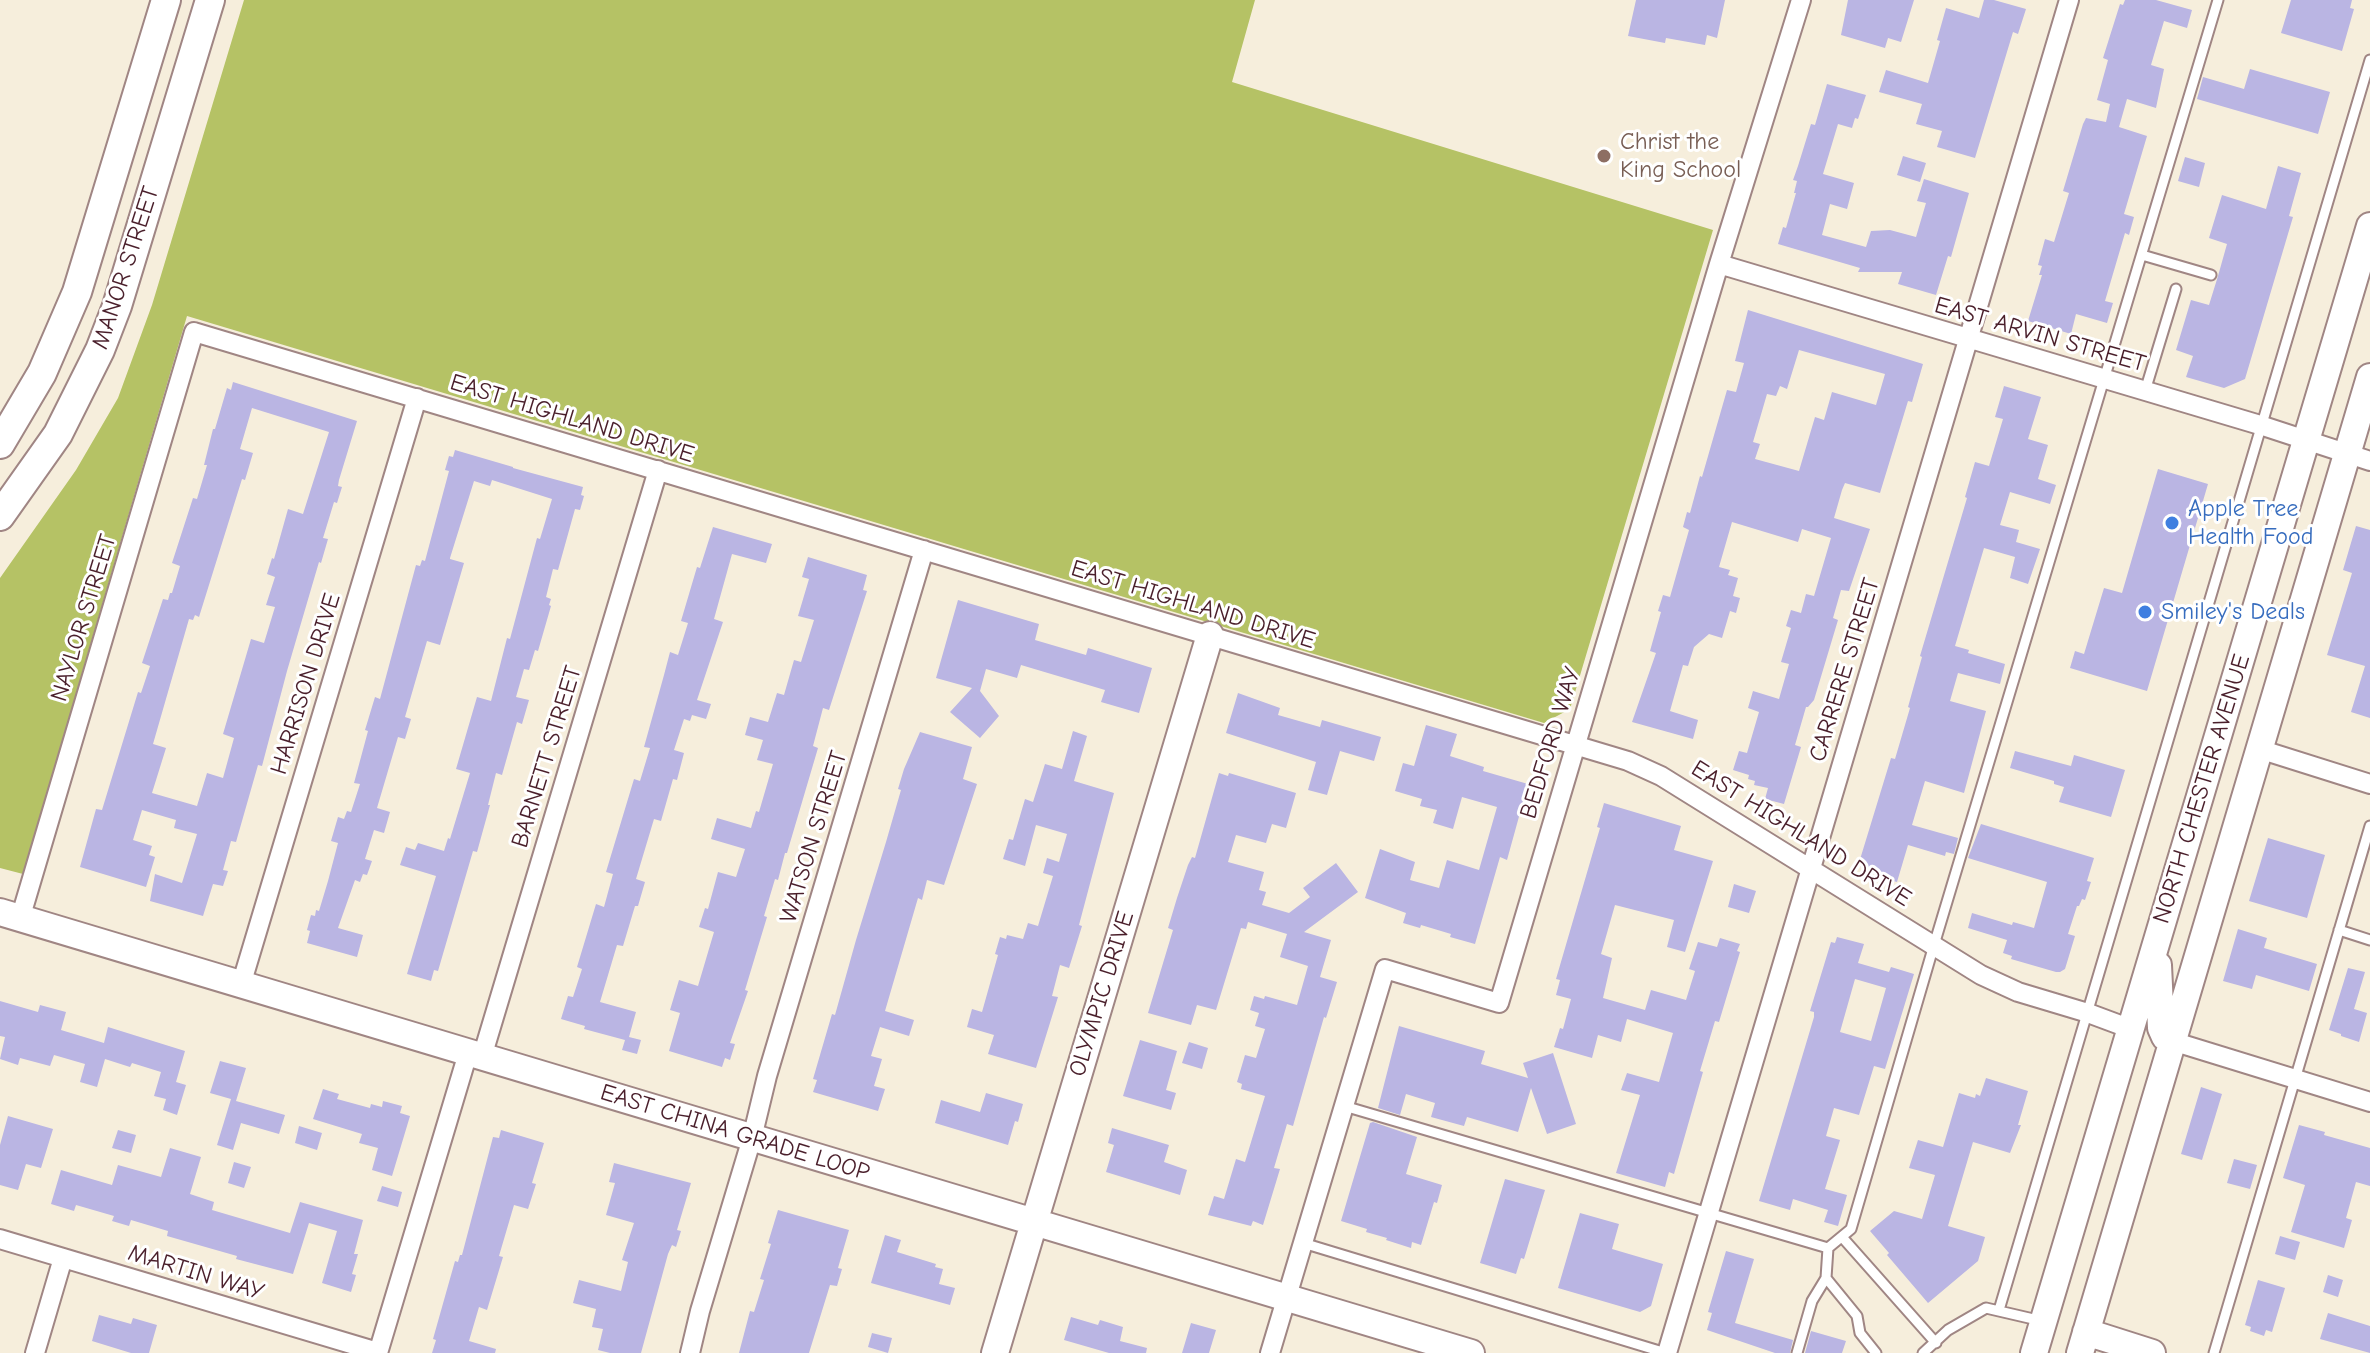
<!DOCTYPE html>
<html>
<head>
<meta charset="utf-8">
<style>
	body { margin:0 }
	canvas { display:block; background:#f6eedc }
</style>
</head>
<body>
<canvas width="2370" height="1353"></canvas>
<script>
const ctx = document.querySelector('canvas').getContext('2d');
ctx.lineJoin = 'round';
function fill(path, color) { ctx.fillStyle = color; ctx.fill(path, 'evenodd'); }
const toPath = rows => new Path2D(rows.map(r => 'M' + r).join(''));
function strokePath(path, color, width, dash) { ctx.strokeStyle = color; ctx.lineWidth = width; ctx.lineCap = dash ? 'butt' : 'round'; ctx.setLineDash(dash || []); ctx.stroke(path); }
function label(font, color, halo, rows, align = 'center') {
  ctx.font = font + ' "Comic Neue",sans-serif'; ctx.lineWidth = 6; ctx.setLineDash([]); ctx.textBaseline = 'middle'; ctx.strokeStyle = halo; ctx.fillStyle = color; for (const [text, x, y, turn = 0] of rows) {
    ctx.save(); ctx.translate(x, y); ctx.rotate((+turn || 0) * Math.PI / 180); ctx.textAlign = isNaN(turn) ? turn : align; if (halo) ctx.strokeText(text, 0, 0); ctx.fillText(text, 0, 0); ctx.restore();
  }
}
fill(toPath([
	[244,0,1255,0,1232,82,1713,230,1570,709,1544,723,187,316,23,874,0,868,0,578,76,470,118,398,152,305]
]), '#b5c265');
fill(toPath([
	[1636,0,1725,0,1717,38,1707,35,1705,45,1666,38,1665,43,1628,36],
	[1848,0,1914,0,1901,42,1888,38,1885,48,1841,35],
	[1984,0,1994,0,2026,9,2018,34,2013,32,1975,158,1937,147,1942,131,1916,124,1922,104,1879,92,1886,70,1928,83,1940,41,1937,40,1946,8,1979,18],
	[2125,0,2156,0,2192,10,2187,28,2164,21,2151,65,2164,69,2156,108,2127,99,2119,127,2147,136,2124,214,2134,217,2129,235,2125,233,2105,301,2113,303,2107,323,2076,314,2071,334,2028,321,2042,275,2039,275,2042,266,2038,265,2045,239,2054,242,2069,193,2063,191,2083,124,2086,118,2106,122,2110,104,2097,100,2108,60,2103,58,2120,4,2123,5],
	[2291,0,2352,0,2350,8,2354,9,2342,51,2281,33],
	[2250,69,2330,92,2318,134,2197,99,2203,77,2244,89],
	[1827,84,1866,95,1858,119,1855,118,1852,128,1838,124,1823,174,1854,183,1847,209,1830,204,1822,235,1866,247,1871,231,1890,230,1916,237,1926,203,1917,201,1924,179,1969,193,1951,257,1948,256,1936,295,1898,284,1902,272,1858,272,1860,268,1778,244,1783,227,1786,228,1796,193,1794,193,1797,181,1793,180,1798,166,1811,124,1815,125],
	[1903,156,1926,163,1920,182,1897,175],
	[2185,157,2205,163,2199,187,2178,181],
	[2278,166,2301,173,2289,216,2293,217,2245,379,2224,388,2186,377,2193,356,2176,350,2191,300,2209,305,2218,276,2227,244,2209,238,2222,195,2266,209],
	[1748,310,1923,364,1912,402,1908,401,1880,493,1845,483,1842,490,1834,518,1870,529,1849,591,1841,590,1833,618,1838,620,1814,700,1808,707,1806,707,1795,745,1801,747,1784,804,1765,799,1768,788,1754,785,1755,781,1748,779,1749,775,1733,770,1739,751,1747,753,1759,712,1748,708,1753,691,1779,699,1789,664,1781,662,1791,628,1786,626,1791,610,1801,613,1806,594,1814,596,1831,538,1802,529,1798,542,1732,522,1719,567,1730,570,1728,575,1738,578,1733,596,1740,598,1736,613,1730,611,1722,638,1709,634,1694,647,1688,666,1683,665,1670,711,1698,720,1693,739,1632,722,1656,653,1650,651,1661,612,1658,611,1663,595,1670,597,1689,530,1683,527,1687,512,1690,513,1700,476,1702,477,1727,390,1736,392,1744,363,1735,361],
	[1799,350,1885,374,1876,405,1832,392,1824,420,1815,417,1799,471,1755,459,1760,444,1753,442,1767,394,1776,396,1780,386,1787,389],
	[233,382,357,421,339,480,338,486,342,487,337,503,334,502,323,538,328,539,321,563,319,562,287,671,262,766,258,765,236,842,231,841,223,870,228,871,223,886,213,884,203,916,150,901,155,874,182,883,197,834,174,828,176,820,142,810,133,840,152,846,149,855,155,857,146,887,80,867,96,809,102,810,138,692,141,693,150,666,142,663,163,599,168,600,170,593,172,593,180,566,172,563,193,498,197,499,207,465,204,465,213,429,215,429,227,388,231,390],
	[252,408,329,432,303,514,288,509,274,559,272,558,267,574,275,577,266,605,275,607,264,643,251,639,223,734,234,738,223,778,207,773,197,806,152,793,166,748,153,744,189,619,193,620,195,615,199,617,242,479,245,480,253,453,240,449],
	[2004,386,2041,397,2028,439,2048,445,2038,479,2056,485,2050,504,2010,492,2000,525,2019,530,2016,542,2040,549,2028,584,2010,578,2015,557,1984,548,1955,646,1969,650,1968,653,2005,664,2000,684,1958,673,1950,701,1986,711,1964,793,1925,781,1912,825,1958,838,1954,854,1946,852,1945,856,1908,845,1897,882,1879,877,1880,873,1858,866,1891,758,1895,759,1910,708,1908,707,1922,657,1920,656,1967,498,1965,497,1975,462,1989,466,2003,419,1995,417],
	[455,450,513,467,513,468,583,487,581,495,584,496,580,510,575,509,558,570,553,569,546,597,551,599,549,605,551,606,538,651,535,650,529,670,524,669,516,697,529,700,522,724,517,722,502,775,496,773,488,805,490,805,477,852,473,851,438,971,434,970,431,981,407,974,436,876,400,865,406,847,415,850,418,843,444,851,448,838,450,839,470,773,456,769,477,697,491,701,507,638,510,639,537,538,540,539,552,499,492,480,490,486,474,481,450,558,450,559,464,563,440,645,427,641,405,717,411,719,405,739,398,737,377,808,390,812,384,833,374,830,365,859,372,861,367,875,363,874,360,882,355,880,338,928,363,935,357,957,307,943,310,931,307,930,311,915,315,916,316,910,319,911,328,881,338,843,331,841,338,817,344,819,347,811,351,812,360,784,354,783,368,731,365,730,375,697,380,699,416,565,420,566,422,560,425,561,449,471,445,470,449,456,453,457],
	[2158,469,2208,484,2147,691,2070,668,2075,651,2084,654,2104,588,2122,593],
	[2356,526,2370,530,2370,718,2351,712,2365,666,2327,655,2352,573,2343,570],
	[713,527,772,544,766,563,732,554,714,619,723,622,697,700,711,704,706,719,692,715,690,721,684,719,674,750,684,753,677,780,673,779,661,821,654,819,636,879,645,882,638,906,635,906,623,946,617,945,600,1002,636,1012,629,1037,641,1040,637,1054,622,1050,625,1040,584,1029,585,1026,561,1019,568,996,573,997,582,969,577,967,596,904,604,907,613,874,606,872,634,779,640,781,650,748,644,747,664,675,670,652,678,655,688,623,681,621,697,567,700,568],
	[808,557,867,575,863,590,867,591,829,710,823,708,813,746,818,748,787,853,785,853,778,880,775,879,764,916,767,917,745,990,748,991,730,1043,735,1044,730,1060,725,1058,722,1067,669,1051,680,1013,670,1010,679,980,698,986,714,932,699,927,705,908,708,909,718,872,736,877,745,849,711,839,717,818,751,828,756,811,759,812,773,764,757,760,763,740,745,735,750,717,768,722,777,693,784,695,794,660,801,662,814,620,798,616,809,579,802,577],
	[958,600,1039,624,1035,640,1086,655,1088,648,1152,668,1139,713,1101,702,1105,690,1021,665,1017,678,986,669,980,691,999,716,980,738,950,712,972,688,936,678],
	[1238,693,1280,708,1278,715,1320,727,1322,720,1381,737,1374,761,1340,751,1327,795,1308,790,1316,762,1226,733],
	[1426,725,1457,734,1450,756,1484,767,1483,771,1528,784,1507,860,1500,857,1475,944,1450,937,1451,934,1421,925,1420,928,1403,923,1406,913,1365,898,1380,849,1415,862,1410,880,1439,888,1447,860,1479,870,1497,807,1462,797,1453,829,1433,823,1437,810,1420,806,1422,799,1395,791,1403,763,1414,766],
	[1073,731,1087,736,1074,781,1114,793,1079,925,1082,926,1069,968,1060,965,1052,996,1058,997,1036,1068,988,1054,994,1035,967,1027,972,1009,982,1012,998,955,995,954,1000,937,1006,939,1007,935,1023,939,1028,923,1038,926,1053,876,1043,873,1047,858,1059,862,1067,834,1036,825,1025,866,1003,859,1009,839,1013,840,1025,799,1033,802,1045,764,1062,769],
	[920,732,972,747,963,779,977,784,944,885,927,880,922,900,918,898,885,1011,914,1020,909,1036,880,1027,871,1056,882,1059,874,1086,885,1089,878,1111,813,1092,817,1080,813,1079,832,1014,835,1015,856,940,886,842,901,790,898,789,904,769],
	[2015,751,2071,766,2074,755,2125,770,2111,817,2059,802,2064,787,2054,784,2054,781,2010,768],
	[1219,773,1228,776,1229,773,1296,793,1286,828,1272,824,1266,843,1236,835,1228,862,1264,872,1259,890,1266,892,1262,905,1289,913,1310,897,1303,888,1336,863,1358,892,1304,932,1331,940,1320,977,1337,982,1326,1018,1324,1017,1293,1126,1287,1124,1274,1168,1280,1169,1263,1225,1253,1221,1251,1226,1208,1215,1214,1196,1224,1199,1236,1159,1245,1162,1265,1096,1241,1089,1242,1084,1237,1082,1245,1055,1256,1058,1265,1029,1255,1026,1259,1013,1250,1010,1254,996,1264,999,1265,996,1297,1005,1308,966,1280,957,1287,934,1248,922,1246,929,1241,928,1216,1010,1197,1005,1191,1025,1148,1013,1173,930,1168,928,1177,898,1188,865,1192,857,1195,858],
	[1604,803,1681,826,1674,850,1713,861,1685,952,1667,947,1674,920,1615,905,1601,954,1612,958,1603,998,1645,1010,1651,990,1686,1000,1695,971,1689,969,1698,942,1717,947,1720,938,1740,944,1737,951,1740,952,1719,1022,1715,1021,1700,1071,1703,1072,1674,1174,1669,1172,1665,1187,1616,1173,1640,1095,1621,1090,1627,1073,1659,1082,1673,1033,1627,1019,1621,1042,1598,1035,1592,1058,1554,1047,1560,1028,1563,1029,1571,999,1556,995,1560,980,1556,979,1600,828,1597,827],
	[1981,824,2094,858,2087,881,2091,882,2085,900,2082,899,2079,906,2077,906,2068,934,2075,936,2065,969,2060,972,2056,972,2011,959,2012,956,2003,953,2007,940,1968,928,1972,913,2012,925,2013,922,2034,928,2047,882,1968,858],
	[2268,838,2325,855,2307,918,2249,901],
	[1734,884,1756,891,1749,913,1728,907],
	[2238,929,2267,938,2264,948,2317,964,2309,991,2256,975,2252,989,2223,981],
	[1837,937,1864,944,1858,963,1889,972,1891,967,1914,974,1885,1069,1874,1066,1859,1115,1834,1108,1826,1136,1840,1140,1825,1189,1847,1195,1838,1226,1824,1222,1828,1210,1793,1199,1790,1210,1759,1201,1814,1017,1814,1012,1810,1011,1831,942,1835,943],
	[1855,979,1886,988,1871,1041,1840,1032],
	[2348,968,2365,972,2354,1009,2367,1013,2359,1042,2341,1036,2341,1034,2329,1030],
	[0,1001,38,1012,40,1005,66,1012,61,1030,104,1043,108,1027,185,1051,176,1082,186,1085,177,1115,163,1110,166,1099,154,1096,161,1072,132,1063,130,1067,105,1059,97,1087,80,1082,85,1064,54,1055,50,1066,20,1058,18,1065,0,1059,5,1037,0,1036],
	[1399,1026,1485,1051,1481,1064,1528,1078,1523,1063,1553,1053,1576,1124,1547,1134,1531,1088,1518,1132,1467,1117,1464,1126,1431,1117,1435,1103,1406,1094,1400,1115,1378,1108],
	[1140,1040,1177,1051,1166,1090,1176,1093,1171,1110,1123,1096],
	[1189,1042,1208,1048,1202,1069,1182,1063],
	[220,1061,246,1068,236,1101,285,1115,279,1134,241,1123,233,1150,217,1145,231,1099,210,1093],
	[1986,1078,2028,1091,2018,1125,2021,1125,2010,1153,1973,1142,1948,1226,1985,1237,1978,1261,1928,1303,1887,1255,1889,1253,1870,1231,1894,1211,1922,1219,1935,1175,1909,1168,1918,1140,1943,1147,1959,1093,1975,1098,1976,1094,1980,1096],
	[2201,1087,2222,1094,2202,1160,2181,1154],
	[323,1089,339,1094,337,1099,370,1108,371,1104,382,1107,383,1101,402,1106,400,1113,410,1116,392,1176,372,1170,378,1148,359,1143,362,1134,313,1119],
	[986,1093,1023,1104,1018,1122,1015,1121,1008,1145,935,1123,941,1100,980,1112],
	[8,1116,53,1129,41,1168,26,1164,18,1190,0,1185,0,1145],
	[1373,1122,1417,1137,1406,1174,1442,1185,1437,1203,1434,1202,1421,1245,1412,1242,1411,1248,1386,1240,1387,1238,1366,1232,1367,1229,1341,1221,1370,1123],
	[2299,1125,2325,1132,2324,1135,2370,1148,2370,1186,2356,1182,2346,1218,2352,1220,2344,1248,2291,1232,2305,1185,2283,1178],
	[299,1126,322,1133,317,1150,295,1143],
	[1112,1128,1169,1145,1164,1162,1187,1170,1180,1195,1106,1172,1114,1145,1108,1143],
	[118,1130,136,1135,131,1153,112,1148],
	[501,1130,544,1143,532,1183,536,1184,528,1209,514,1205,499,1256,503,1257,487,1310,479,1307,469,1341,496,1349,495,1353,432,1353,436,1340,433,1339,455,1261,458,1262,460,1255,462,1255,493,1137,499,1138],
	[170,1148,201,1157,190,1194,214,1202,212,1210,290,1233,300,1202,363,1220,354,1254,358,1254,352,1274,356,1275,351,1292,322,1283,337,1231,309,1223,293,1274,236,1259,237,1256,167,1236,168,1231,131,1220,129,1226,112,1221,114,1216,76,1205,74,1211,51,1204,61,1170,112,1185,118,1165,161,1177],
	[2234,1159,2257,1165,2250,1189,2227,1183],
	[234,1162,251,1167,244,1188,228,1183],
	[614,1163,691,1183,677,1230,681,1231,676,1247,672,1245,668,1254,641,1353,610,1353,598,1350,603,1329,592,1327,596,1309,573,1303,579,1280,621,1291,628,1262,622,1260,634,1223,606,1215,615,1183,609,1182],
	[1505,1179,1545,1190,1524,1259,1521,1258,1516,1274,1480,1263],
	[382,1186,402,1192,398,1207,377,1201],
	[778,1210,849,1230,838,1268,842,1269,837,1286,830,1285,809,1353,739,1353,750,1311,754,1312,764,1280,760,1279,771,1244,768,1243],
	[1580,1213,1619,1224,1612,1249,1663,1264,1651,1306,1640,1312,1558,1288],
	[885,1235,901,1240,897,1252,936,1264,935,1267,943,1269,939,1284,955,1288,950,1305,871,1283],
	[2280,1236,2300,1242,2295,1260,2275,1254],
	[1726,1251,1754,1259,1735,1323,1793,1340,1790,1353,1775,1353,1707,1330,1712,1313,1708,1312],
	[2328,1275,2343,1280,2338,1297,2323,1292],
	[2258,1280,2285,1288,2272,1332,2266,1330,2264,1336,2250,1331,2251,1327,2245,1325],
	[2328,1313,2370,1326,2370,1353,2320,1339],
	[99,1315,131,1324,133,1318,157,1325,149,1353,131,1353,92,1341],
	[1071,1317,1098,1325,1100,1320,1123,1327,1120,1341,1147,1348,1146,1353,1109,1353,1064,1340],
	[1191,1323,1216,1330,1209,1353,1182,1353],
	[1811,1331,1846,1341,1842,1353,1805,1353],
	[872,1333,892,1338,888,1353,868,1347]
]), '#bab5e3');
const lane = toPath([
	[2142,255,2211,275],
	[2145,391,2176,289],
	[2339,930,2370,940],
	[1344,1106,1828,1248,1851,1229,1934,945,2218,0],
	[1842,1237,1936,1343],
	[1303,1243,1666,1353],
	[1828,1248,1826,1278,1857,1316,1860,1333,1876,1353],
	[1999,1310,2370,60],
	[1797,1353,1812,1301,1826,1278],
	[1923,1353,1948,1330,1986,1308,2042,1321],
	[2214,1353,2370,826]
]);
const street = toPath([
	[1719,264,2260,425,2370,461],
	[2259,749,2370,784],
	[20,919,194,332,1628,761,1661,776,1981,975,2018,992,2088,1013,2131,1029],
	[241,985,417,398],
	[2172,1041,2370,1102],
	[482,1057,658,470],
	[0,1239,378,1352],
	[35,1353,63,1258],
	[378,1353,468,1053],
	[690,1353,700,1311,752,1138,767,1076,924,550],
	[1270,1353,1385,969,1499,1003,1719,264,1801,0],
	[1667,1353,2069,0]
]);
const secondary = toPath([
	[0,912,1471,1353],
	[2158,965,2161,1028,2165,1037,2172,1041],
	[2086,1332,2152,1353],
	[995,1353,1210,635],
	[2034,1353,2370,226],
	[2080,1353,2370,377]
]);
const primary = toPath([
	[0,444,42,373,77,292,166,0],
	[0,516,58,434,100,350,117,306,210,0]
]);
strokePath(lane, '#a08684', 13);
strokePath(street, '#a08684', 22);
strokePath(secondary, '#a08684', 30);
strokePath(primary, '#a08684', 32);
strokePath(lane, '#fff', 9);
strokePath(street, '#fff', 18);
strokePath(secondary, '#fff', 26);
strokePath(primary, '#fff', 28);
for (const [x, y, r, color] of [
	[1604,156,8,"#8d6e63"],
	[2172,523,8,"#3f7fe0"],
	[2145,612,8,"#3f7fe0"]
]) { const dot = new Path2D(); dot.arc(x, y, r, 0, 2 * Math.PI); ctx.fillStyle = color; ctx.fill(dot); strokePath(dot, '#fff', 3); }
label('24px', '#785e54', '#fff', [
	["Christ the",1620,142],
	["King School",1620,170]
], 'left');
label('24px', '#4a1f2b', '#fff', [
	["MANOR STREET",126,268,-72],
	["EAST ARVIN STREET",2040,335,16],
	["EAST HIGHLAND DRIVE",572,419,17],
	["EAST HIGHLAND DRIVE",1193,605,17],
	["NAYLOR STREET",84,618,-73],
	["CARRERE STREET",1845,670,-73],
	["HARRISON DRIVE",306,684,-73],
	["BEDFORD WAY",1551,743,-73],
	["BARNETT STREET",547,757,-73],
	["NORTH CHESTER AVENUE",2202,789,-73],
	["EAST HIGHLAND DRIVE",1801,834,32],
	["WATSON STREET",814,837,-73],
	["OLYMPIC DRIVE",1102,994,-73],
	["EAST CHINA GRADE LOOP",735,1133,17],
	["MARTIN WAY",196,1273,17]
]);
label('24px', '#366cbe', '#fff', [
	["Apple Tree",2188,509],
	["Health Food",2188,537],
	["Smiley's Deals",2161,612]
], 'left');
</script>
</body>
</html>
